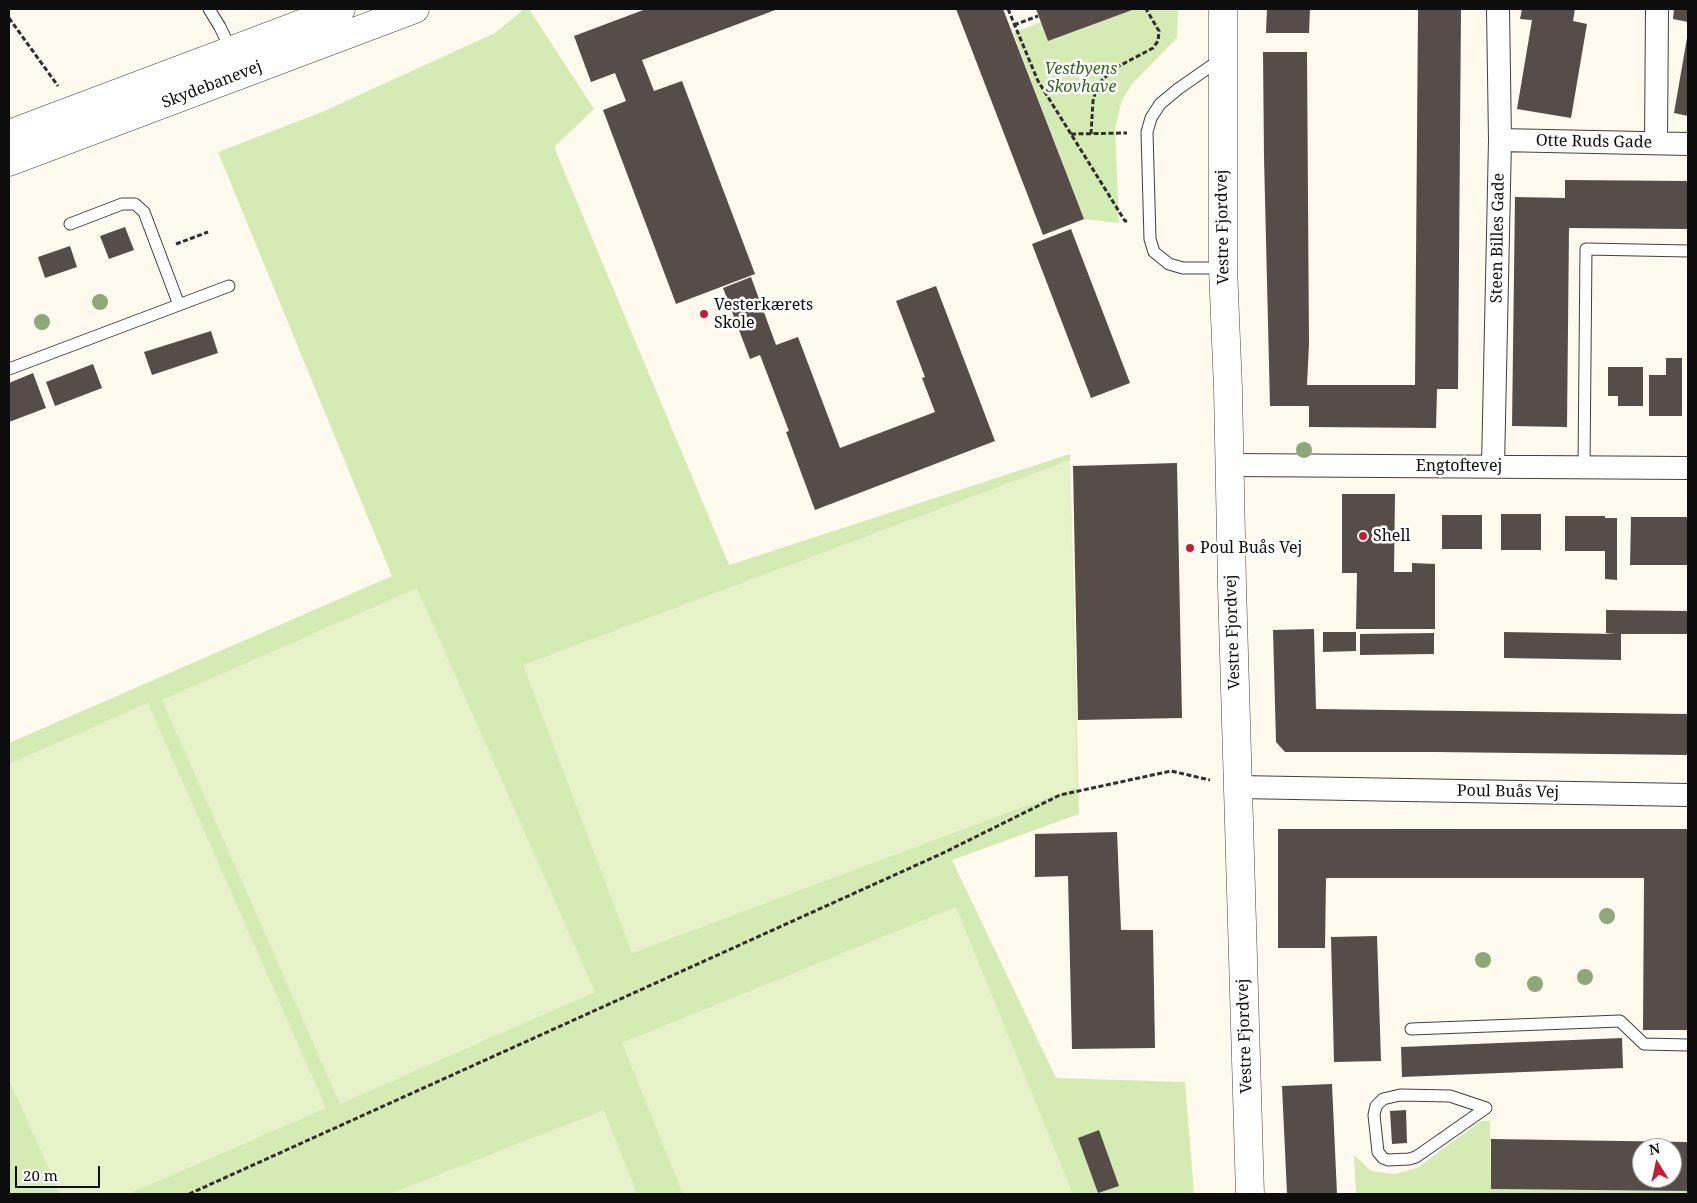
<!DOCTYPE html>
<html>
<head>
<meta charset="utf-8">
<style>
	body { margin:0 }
	#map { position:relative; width:1697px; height:1203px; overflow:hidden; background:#fffaed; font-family:"Noto Serif",serif }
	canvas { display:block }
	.frame { position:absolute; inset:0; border:10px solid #0d0d0d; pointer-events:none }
	.north { position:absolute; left:1632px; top:1138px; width:50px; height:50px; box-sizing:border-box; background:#fff; border:1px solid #9e9e9e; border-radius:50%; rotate:350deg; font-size:14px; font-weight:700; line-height:20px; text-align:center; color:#0d0d0d }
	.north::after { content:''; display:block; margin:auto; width:18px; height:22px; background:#c31e33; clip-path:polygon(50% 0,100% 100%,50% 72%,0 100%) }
	.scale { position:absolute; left:15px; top:1166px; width:85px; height:22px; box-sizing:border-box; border:2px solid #0d0d0d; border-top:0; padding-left:6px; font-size:15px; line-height:18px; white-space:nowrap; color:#0d0d0d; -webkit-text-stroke:4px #fff; paint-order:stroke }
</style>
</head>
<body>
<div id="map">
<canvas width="1697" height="1203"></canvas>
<div class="frame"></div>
<div class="north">N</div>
<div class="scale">20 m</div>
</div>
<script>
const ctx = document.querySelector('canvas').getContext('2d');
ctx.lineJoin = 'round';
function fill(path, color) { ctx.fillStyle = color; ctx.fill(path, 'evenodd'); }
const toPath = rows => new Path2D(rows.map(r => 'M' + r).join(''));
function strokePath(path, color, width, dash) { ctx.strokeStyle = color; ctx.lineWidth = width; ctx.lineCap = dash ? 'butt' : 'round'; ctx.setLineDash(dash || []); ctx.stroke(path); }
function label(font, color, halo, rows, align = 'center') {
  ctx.font = font + ' "Noto Serif",serif'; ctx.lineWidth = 5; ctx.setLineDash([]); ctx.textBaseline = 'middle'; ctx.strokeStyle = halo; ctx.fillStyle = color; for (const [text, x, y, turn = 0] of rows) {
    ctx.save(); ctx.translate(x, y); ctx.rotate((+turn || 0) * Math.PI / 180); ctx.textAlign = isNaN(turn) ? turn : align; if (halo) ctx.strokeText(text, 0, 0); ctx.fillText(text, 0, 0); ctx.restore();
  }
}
fill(toPath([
	[524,9,529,9,594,109,554,147,729,565,1070,454,1079,814,952,860,1056,1078,1185,1082,1194,1194,9,1194,9,743,392,576,218,152,322,112,495,33],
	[1135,9,1178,9,1177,38,1132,84,1122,100,1115,129,1119,223,1084,219,1013,33,1041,22,1048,41],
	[1481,1121,1490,1121,1491,1189,1688,1191,1688,1194,1356,1194,1354,1155,1371,1171,1395,1174,1417,1168]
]), '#d5ebb4');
fill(toPath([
	[1070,460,1077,787,632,953,523,665],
	[417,588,595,992,340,1104,162,700],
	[148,703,326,1108,129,1194,60,1194,9,1079,9,764],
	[956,907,1073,1194,683,1194,622,1043],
	[604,1110,637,1194,389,1194]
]), '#e6f2c7');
fill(toPath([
	[646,9,778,9,642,60,654,91,682,81,755,274,676,304,603,110,626,101,615,73,591,82,574,36],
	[956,9,1003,9,1084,219,1043,235],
	[1036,9,1135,9,1048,41],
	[1267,9,1310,9,1309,33,1266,33],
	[1418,9,1461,9,1458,389,1437,389,1436,428,1309,427,1309,406,1270,406,1264,157,1263,52,1307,52,1309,344,1307,385,1415,385],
	[1522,9,1575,9,1573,21,1587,24,1571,118,1517,109,1532,20,1520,19],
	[1674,9,1688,9,1688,22,1673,19],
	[1687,38,1688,38,1688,116,1674,113],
	[1565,180,1688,181,1688,229,1569,228,1567,427,1512,426,1515,197,1565,198],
	[125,227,134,250,109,259,100,236],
	[1071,229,1130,383,1091,398,1032,244],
	[70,246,77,267,45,278,38,257],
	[751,277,776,345,798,337,840,448,935,412,922,378,925,377,896,301,936,286,995,441,815,510,786,432,789,431,760,355,750,359,723,288],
	[211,331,218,353,152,375,144,352],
	[1666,358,1682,358,1682,416,1649,416,1649,375,1666,375],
	[93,364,102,388,55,406,46,382],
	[1608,367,1643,367,1643,406,1618,406,1618,396,1608,396],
	[33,373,46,408,9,422,9,383],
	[1177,463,1182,718,1078,720,1073,466],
	[1342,494,1395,494,1394,572,1412,572,1412,563,1435,564,1435,629,1356,629,1357,573,1342,573],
	[1501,514,1541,514,1541,550,1501,550],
	[1442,515,1482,515,1482,549,1442,549],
	[1565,516,1605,516,1605,518,1617,518,1617,580,1605,579,1605,551,1565,551],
	[1631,517,1688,517,1688,565,1630,565],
	[1606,610,1688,611,1688,634,1621,634,1621,660,1504,658,1504,632,1615,634,1606,633],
	[1314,629,1316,709,1688,714,1688,755,1435,752,1285,752,1276,742,1273,630],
	[1323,632,1356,632,1356,651,1323,652],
	[1434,633,1434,654,1360,655,1360,634],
	[1278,829,1688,829,1688,1030,1643,1030,1644,878,1326,878,1325,948,1278,948],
	[1117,832,1121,930,1153,930,1155,1048,1072,1049,1068,876,1035,877,1035,834],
	[1377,936,1381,1061,1334,1062,1331,937],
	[1622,1038,1623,1068,1402,1077,1401,1047],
	[1332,1084,1337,1194,1287,1194,1282,1086],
	[1406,1110,1407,1143,1392,1144,1390,1111],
	[1099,1130,1119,1186,1098,1193,1078,1138],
	[1491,1139,1688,1142,1688,1191,1491,1189],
	[1642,1148,1672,1148,1672,1178,1642,1178]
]), '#564d49');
const service = toPath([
	[209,9,220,27,232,52],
	[1221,59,1178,89,1160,104,1151,118,1147,132,1150,239,1154,252,1169,264,1183,268,1223,268],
	[70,224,122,204,135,204,144,212,179,305],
	[9,369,229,286],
	[1584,467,1586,249,1688,251],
	[1411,1029,1620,1021,1644,1044,1688,1045],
	[1400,1095,1450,1096,1486,1108,1416,1157,1409,1159,1388,1160,1383,1158,1378,1152,1374,1115,1376,1106,1383,1099,1400,1095]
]);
const minor = toPath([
	[1500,140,1688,144],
	[1656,143,1657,9],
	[1229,465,1688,468],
	[1493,466,1500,140,1498,9],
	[1238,787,1688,795]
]);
const tertiary = toPath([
	[1223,9,1223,268,1228,389,1232,586,1250,1194],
	[9,134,341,9],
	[9,162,415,9]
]);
strokePath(service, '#404040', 13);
strokePath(minor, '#404040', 24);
strokePath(tertiary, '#404040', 29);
strokePath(toPath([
	[1008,9,1038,81,1125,221,1129,221],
	[9,18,58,86],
	[1014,25,1038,16],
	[1071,134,1127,133],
	[1091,134,1093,101,1097,86,1104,78,1119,66,1153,48,1158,41,1159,31,1146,9],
	[176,244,208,232],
	[189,1194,941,854,1060,795,1171,771,1210,780]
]), '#2f2f2f', 3, [5, 2.5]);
strokePath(service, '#fff', 11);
strokePath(minor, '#fff', 22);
strokePath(tertiary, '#fff', 28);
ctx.fillStyle = '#8da979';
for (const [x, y] of [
	[100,302],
	[42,322],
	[1304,450],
	[1607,916],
	[1483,960],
	[1585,977],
	[1535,984]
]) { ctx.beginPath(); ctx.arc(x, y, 8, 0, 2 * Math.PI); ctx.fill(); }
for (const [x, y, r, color] of [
	[704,314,5,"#c31e33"],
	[1363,536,5,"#c31e33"],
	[1190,548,5,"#c31e33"]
]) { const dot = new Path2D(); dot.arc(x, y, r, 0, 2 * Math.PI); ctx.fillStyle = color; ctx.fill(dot); strokePath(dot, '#fff', 2); }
label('italic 16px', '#30671a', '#fff', [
	["Vestbyens",1081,69],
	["Skovhave",1081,87]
]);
label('16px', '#0d0d0d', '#fff', [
	["Skydebanevej",212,85,-21],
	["Otte Ruds Gade",1594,142,1],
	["Vestre Fjordvej",1223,227,-91],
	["Steen Billes Gade",1498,238,-89],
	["Engtoftevej",1459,466],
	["Vestre Fjordvej",1233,632,-92],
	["Poul Buås Vej",1508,792,1],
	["Vestre Fjordvej",1245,1036,-92]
]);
label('16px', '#0d0d0d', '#fff', [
	["Vesterkærets",714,305],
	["Skole",714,323],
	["Shell",1373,536],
	["Poul Buås Vej",1200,548]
], 'left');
</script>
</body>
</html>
